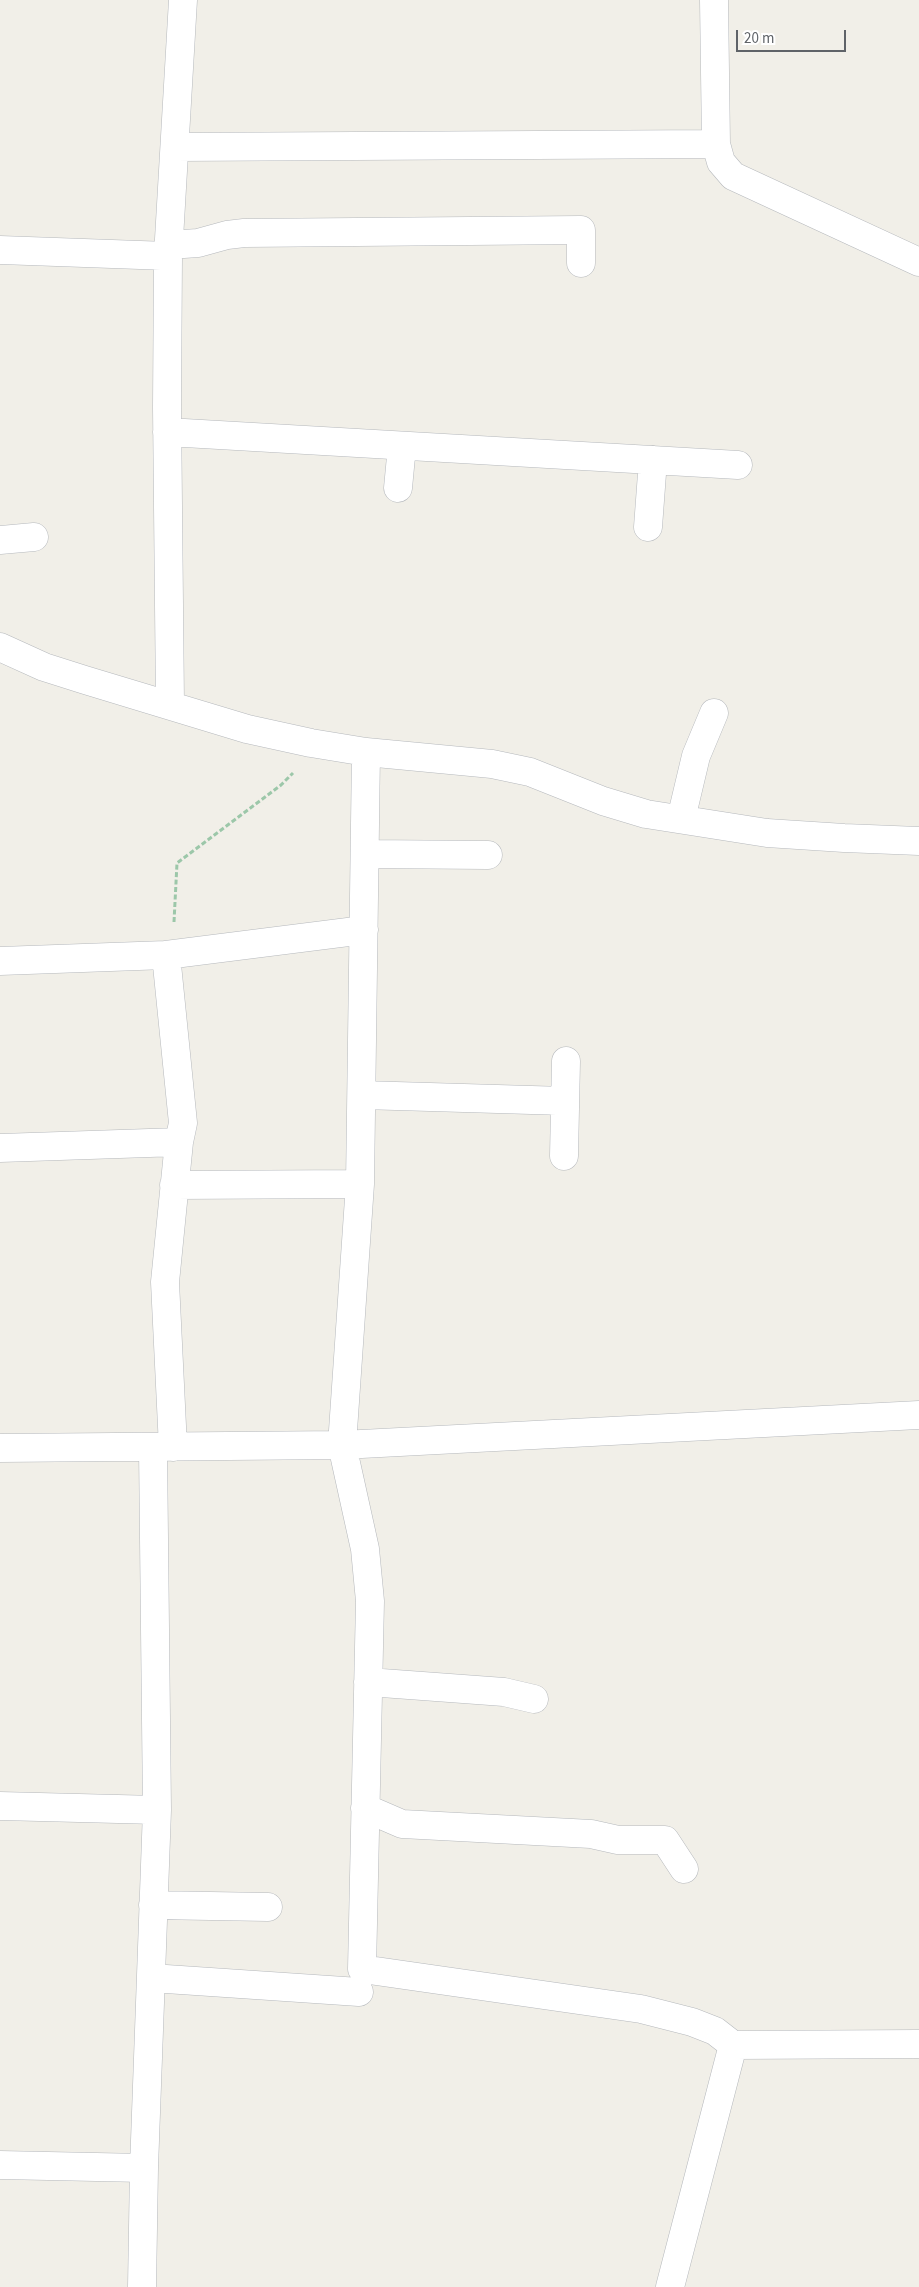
<!DOCTYPE html>
<html>
<head>
<meta charset="utf-8">
<style>
	body { margin:0 }
	#map { position:relative; width:919px; height:2287px; overflow:hidden; background:#f1efe8; font-family:"Source Sans 3",sans-serif }
	canvas { display:block }
	.scale { position:absolute; left:736px; top:30px; width:110px; height:22px; box-sizing:border-box; border:2px solid #5f6368; border-top:0; padding-left:6px; font-size:15px; line-height:18px; white-space:nowrap; color:#5f6368; -webkit-text-stroke:4px #fff; paint-order:stroke }
</style>
</head>
<body>
<div id="map">
<canvas width="919" height="2287"></canvas>
<div class="scale">20 m</div>
</div>
<script>
const ctx = document.querySelector('canvas').getContext('2d');
ctx.lineJoin = 'round';
const toPath = rows => new Path2D(rows.map(r => 'M' + r).join(''));
function strokePath(path, color, width, dash) { ctx.strokeStyle = color; ctx.lineWidth = width; ctx.lineCap = dash ? 'butt' : 'round'; ctx.setLineDash(dash || []); ctx.stroke(path); }
const minor = toPath([
	[714,0,716,144,721,162,733,176,919,262],
	[175,147,716,144],
	[169,245,198,243,227,235,244,233,581,230,581,263],
	[0,250,168,256],
	[167,432,738,465],
	[398,488,402,446],
	[648,527,653,460],
	[0,540,34,537],
	[0,647,44,667,85,680,247,729,311,743,366,752,492,764,530,772,603,801,646,814,767,833,844,838,919,841],
	[170,704,167,407,168,256,183,0],
	[366,752,360,1184,342,1445,365,1549,370,1601,362,1969,641,2009,692,2022,715,2031,733,2045],
	[681,819,696,756,714,713],
	[365,854,488,855],
	[166,955,364,930],
	[0,961,166,955,183,1123,179,1142,165,1282,173,1447],
	[362,1095,565,1101],
	[0,1148,179,1142],
	[564,1156,566,1061],
	[174,1185,360,1184],
	[0,1448,342,1445,919,1415],
	[368,1682,504,1692,534,1699],
	[0,1806,157,1810],
	[365,1808,402,1824,591,1834,618,1840,665,1840,684,1869],
	[153,1905,268,1907],
	[151,1978,359,1992],
	[0,2165,144,2168],
	[142,2287,144,2168,157,1810,153,1448],
	[670,2287,733,2045,919,2044]
]);
strokePath(minor, '#b5b8bc', 29);
strokePath(toPath([
	[174,922,177,863,281,785,293,773]
]), '#9cc7a9', 3, [5, 2.5]);
strokePath(minor, '#fff', 28);
</script>
</body>
</html>
